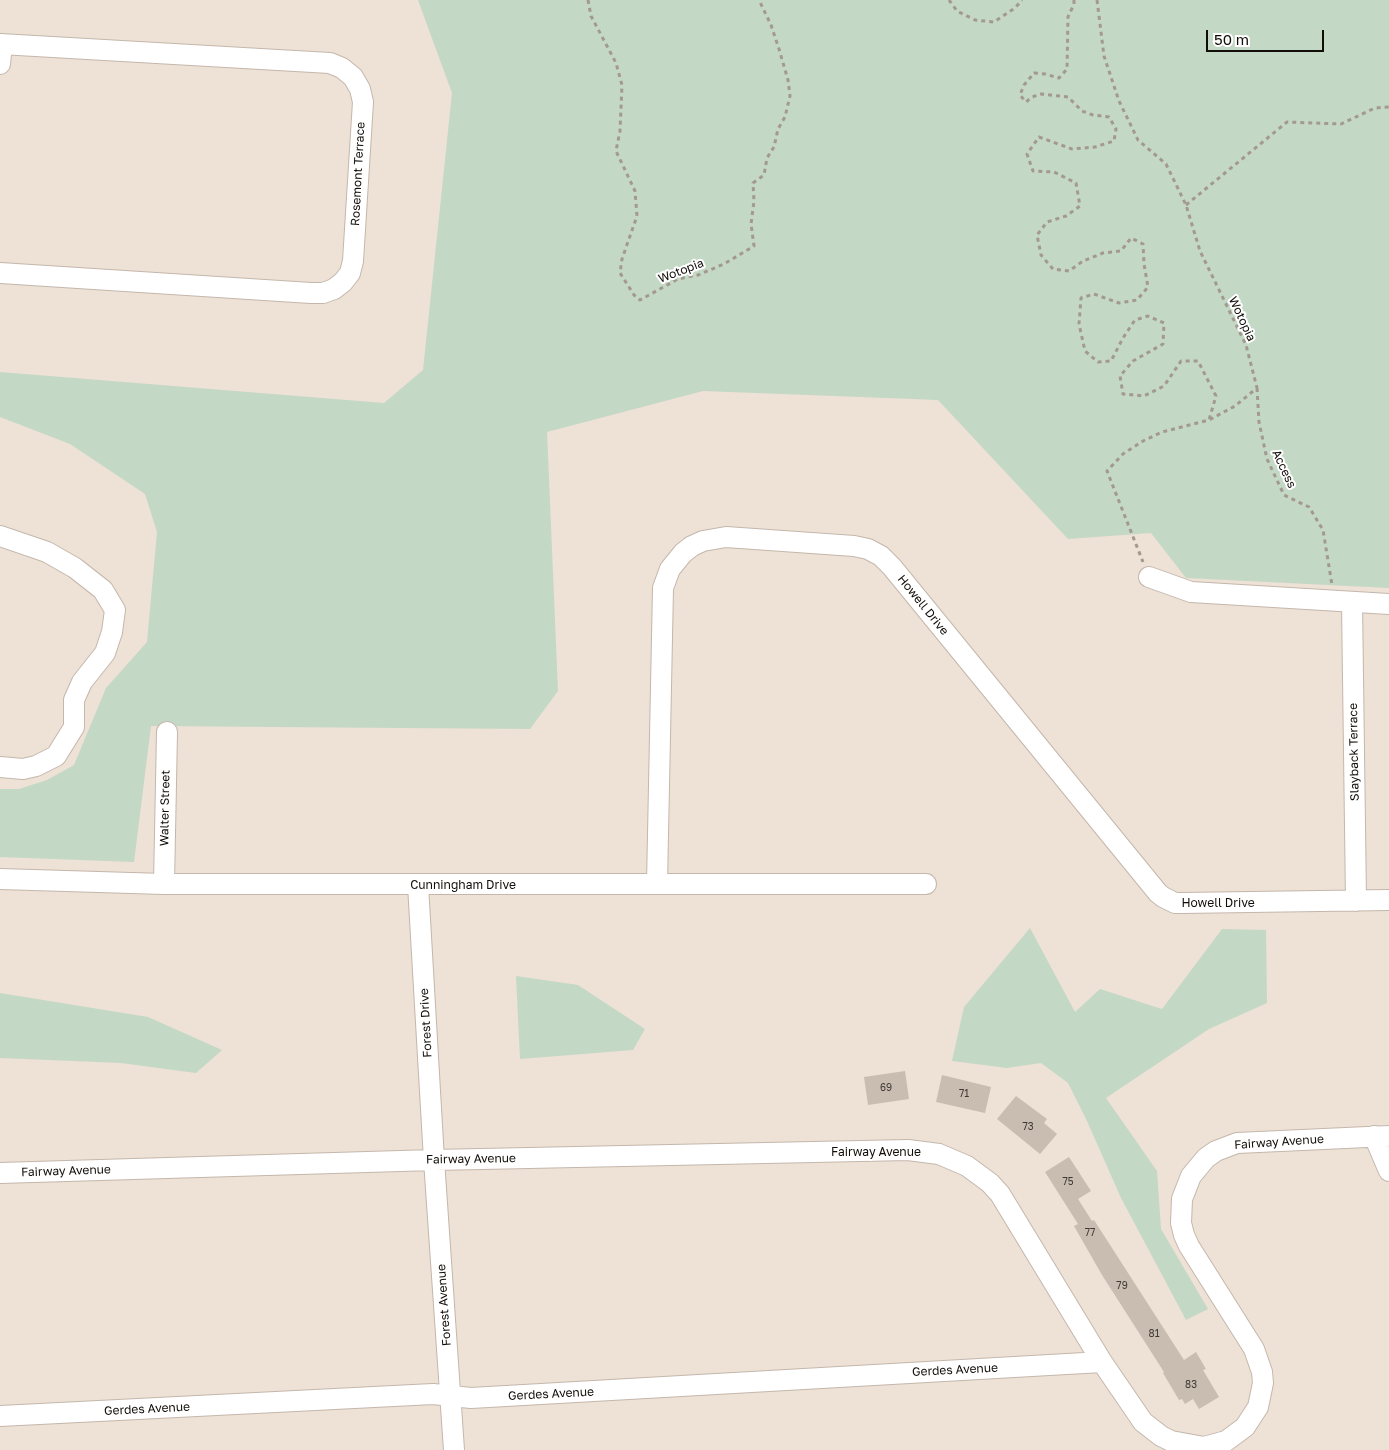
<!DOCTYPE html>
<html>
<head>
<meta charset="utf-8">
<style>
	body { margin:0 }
	#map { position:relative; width:1389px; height:1450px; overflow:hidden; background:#eee1d5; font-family:"Golos Text",sans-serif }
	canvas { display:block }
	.scale { position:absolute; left:1206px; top:30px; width:118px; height:22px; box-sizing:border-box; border:2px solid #110d09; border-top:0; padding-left:6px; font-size:15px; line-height:18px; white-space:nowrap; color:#110d09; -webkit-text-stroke:4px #fff; paint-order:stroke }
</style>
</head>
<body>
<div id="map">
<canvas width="1389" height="1450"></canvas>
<div class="scale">50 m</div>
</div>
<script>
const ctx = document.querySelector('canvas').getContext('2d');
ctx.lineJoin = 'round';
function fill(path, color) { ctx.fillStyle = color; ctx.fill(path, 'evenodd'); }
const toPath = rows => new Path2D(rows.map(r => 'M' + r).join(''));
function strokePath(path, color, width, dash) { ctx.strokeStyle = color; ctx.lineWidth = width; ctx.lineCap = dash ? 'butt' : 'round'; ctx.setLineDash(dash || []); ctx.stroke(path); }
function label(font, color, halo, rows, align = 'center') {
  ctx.font = font + ' "Golos Text",sans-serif'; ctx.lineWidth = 4; ctx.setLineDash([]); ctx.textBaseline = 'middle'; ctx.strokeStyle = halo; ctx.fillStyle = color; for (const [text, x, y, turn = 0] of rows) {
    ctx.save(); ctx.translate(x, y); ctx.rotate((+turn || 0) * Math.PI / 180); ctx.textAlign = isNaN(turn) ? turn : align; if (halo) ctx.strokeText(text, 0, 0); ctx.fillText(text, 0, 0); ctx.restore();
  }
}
fill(toPath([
	[418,0,1389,0,1389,588,1186,578,1151,533,1068,539,938,400,703,391,547,432,558,691,530,729,151,726,134,862,0,857,0,789,19,789,47,780,74,765,106,688,147,642,157,532,145,494,70,444,0,417,0,372,384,403,423,370,452,93],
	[1030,928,1075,1012,1100,989,1162,1009,1222,929,1266,930,1267,1003,1209,1029,1106,1098,1157,1171,1161,1229,1208,1309,1186,1320,1121,1198,1087,1121,1068,1083,1041,1063,1007,1068,952,1061,964,1007],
	[516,976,578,985,645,1029,633,1050,520,1059],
	[0,993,148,1017,222,1050,196,1073,121,1063,0,1058]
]), '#c4d8c6');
fill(toPath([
	[905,1071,909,1099,868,1105,864,1077],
	[942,1075,991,1087,985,1113,936,1102],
	[1016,1096,1047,1119,1044,1123,1057,1134,1040,1154,997,1119],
	[1069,1157,1091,1191,1078,1199,1092,1221,1094,1220,1184,1360,1196,1352,1206,1369,1203,1370,1219,1397,1199,1409,1193,1399,1185,1404,1182,1399,1179,1400,1163,1373,1164,1372,1102,1275,1074,1226,1078,1224,1045,1172]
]), '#c9bcb1');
const minor = toPath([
	[0,44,330,63,342,68,353,77,360,89,363,102,353,261,350,273,343,282,334,289,323,293,311,293,0,273],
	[0,64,2,44],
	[0,536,47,552,75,568,103,590,115,610,112,632,105,653,82,682,74,700,74,727,56,756,36,766,23,769,0,767],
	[1149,577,1191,592,1389,604],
	[1352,602,1356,901],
	[0,879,164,884,926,884],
	[164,884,167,732],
	[657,884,663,588,670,569,683,553,692,546,703,541,726,537,854,546,868,549,881,556,892,567,1158,893,1163,897,1175,903,1181,903,1389,900],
	[418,885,434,1160,454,1450],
	[1374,1136,1389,1171],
	[0,1173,434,1160,908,1150,939,1154,967,1166,990,1183,1000,1194,1102,1362,1143,1422,1161,1436,1171,1441,1204,1447,1226,1441,1245,1427,1258,1407,1263,1383,1262,1372,1254,1349,1189,1246,1184,1235,1181,1223,1182,1199,1191,1176,1206,1158,1216,1151,1237,1143,1389,1136],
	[0,1416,433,1394,471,1398,1102,1362]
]);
strokePath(minor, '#c4b7ac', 22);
strokePath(toPath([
	[588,0,591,16,616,63,622,85,620,131,616,151,635,191,637,216,622,259,620,273,634,295,640,300,678,279,698,275,724,264,754,246,751,224,754,201,753,183,764,175,767,158,774,147,778,129,785,117,790,96,788,80,779,49,771,25,759,0],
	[949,0,957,11,975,20,994,22,1015,8,1022,0],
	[1074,0,1074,4,1068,17,1067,69,1059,78,1045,74,1034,73,1024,85,1020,95,1026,102,1032,97,1041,94,1068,97,1082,111,1093,115,1109,117,1116,129,1114,141,1095,147,1072,149,1039,137,1027,154,1033,171,1054,172,1076,183,1080,206,1066,216,1047,222,1037,235,1041,255,1053,269,1069,271,1083,261,1103,253,1121,251,1131,238,1143,244,1144,264,1148,287,1137,300,1119,303,1094,294,1081,298,1079,324,1085,351,1098,362,1111,361,1123,338,1135,320,1148,316,1164,323,1163,344,1133,361,1120,376,1123,394,1144,396,1164,386,1181,361,1198,361,1216,396,1209,420],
	[1097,0,1104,56,1119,101,1138,140,1166,164,1186,205,1200,251,1246,345,1257,388,1235,406,1209,420,1162,432,1143,441,1123,454,1107,471,1143,562],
	[1186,205,1287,122,1341,124,1375,108,1389,107],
	[1257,388,1259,422,1267,459,1284,495,1309,507,1323,530,1332,585]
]), '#a3998f', 3, [4, 4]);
strokePath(minor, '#fff', 20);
label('10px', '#3f3933', null, [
	["69",886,1088],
	["71",964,1094],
	["73",1028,1127],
	["75",1068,1182],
	["77",1090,1233],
	["79",1122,1286],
	["81",1154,1334],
	["83",1191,1385]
]);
label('12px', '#110d09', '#fff', [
	["Rosemont Terrace",358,174,-87],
	["Wotopia",681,271,-21],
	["Wotopia",1242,319,65],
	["Access",1284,469,65],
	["Howell Drive",923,605,51],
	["Slayback Terrace",1354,752,-91],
	["Walter Street",165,808,-89],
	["Cunningham Drive",463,885],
	["Howell Drive",1218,903],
	["Forest Drive",426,1023,-93],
	["Fairway Avenue",1279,1142,-4],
	["Fairway Avenue",876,1152],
	["Fairway Avenue",471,1159,-1],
	["Fairway Avenue",66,1171,-2],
	["Forest Avenue",444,1305,-94],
	["Gerdes Avenue",955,1370,-3],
	["Gerdes Avenue",551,1394,-3],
	["Gerdes Avenue",147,1409,-3]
]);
</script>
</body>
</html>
